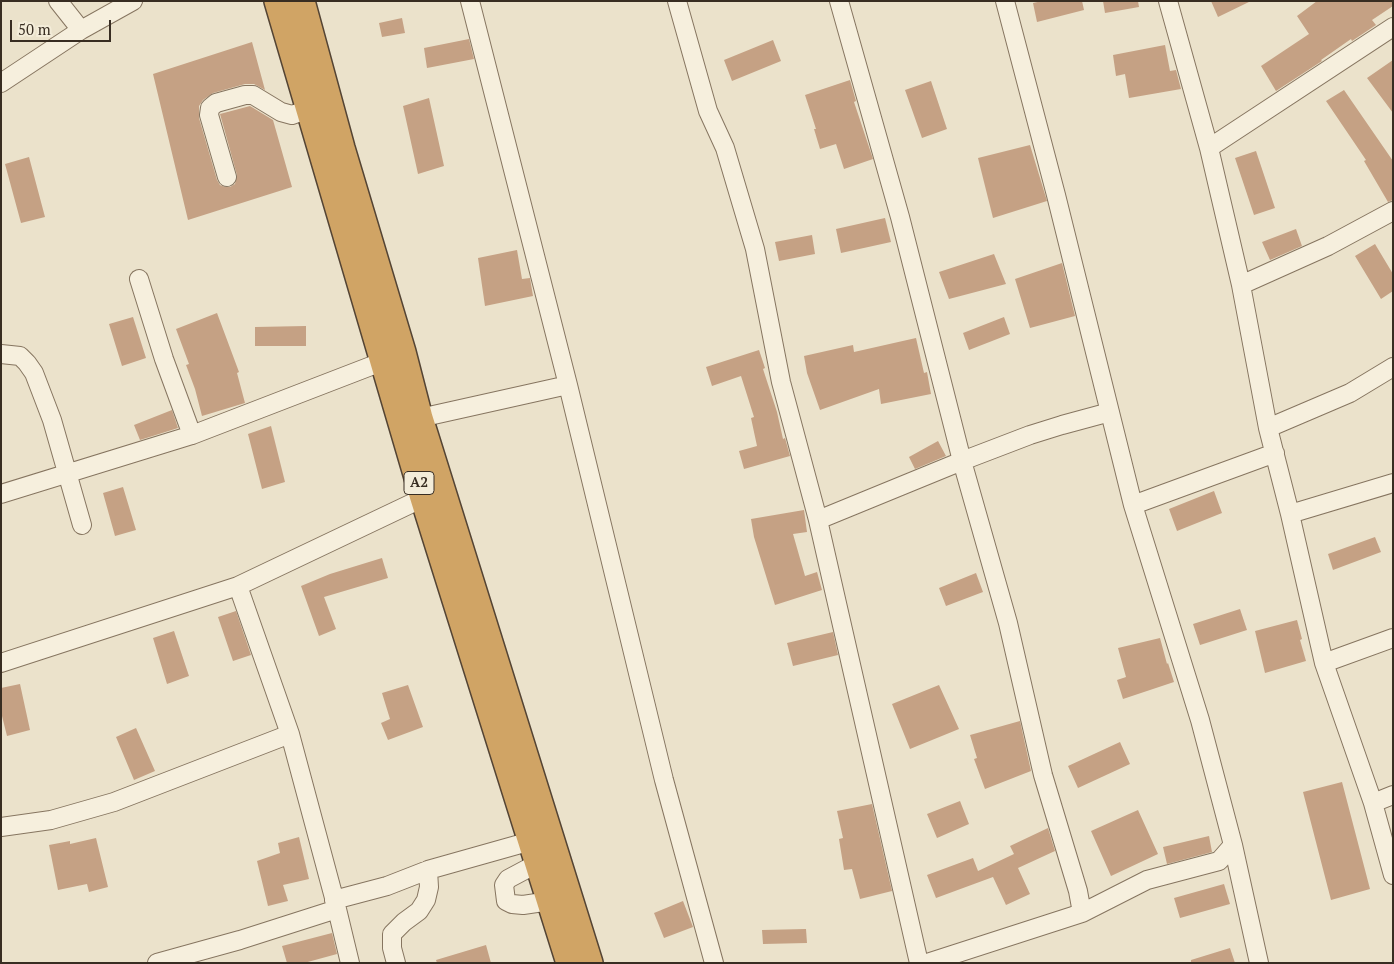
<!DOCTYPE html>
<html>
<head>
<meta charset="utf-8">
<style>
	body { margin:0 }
	#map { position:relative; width:1394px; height:964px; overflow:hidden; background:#ebe2cb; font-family:"PT Serif",serif }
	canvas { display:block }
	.frame { position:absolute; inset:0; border:2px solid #382d22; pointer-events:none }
	.scale { position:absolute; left:10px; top:20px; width:101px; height:22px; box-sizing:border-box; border:2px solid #382d22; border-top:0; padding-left:6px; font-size:15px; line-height:18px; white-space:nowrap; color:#382d22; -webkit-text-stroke:4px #f3ecd9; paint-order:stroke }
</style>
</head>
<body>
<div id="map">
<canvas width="1394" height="964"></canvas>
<div class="frame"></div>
<div class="scale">50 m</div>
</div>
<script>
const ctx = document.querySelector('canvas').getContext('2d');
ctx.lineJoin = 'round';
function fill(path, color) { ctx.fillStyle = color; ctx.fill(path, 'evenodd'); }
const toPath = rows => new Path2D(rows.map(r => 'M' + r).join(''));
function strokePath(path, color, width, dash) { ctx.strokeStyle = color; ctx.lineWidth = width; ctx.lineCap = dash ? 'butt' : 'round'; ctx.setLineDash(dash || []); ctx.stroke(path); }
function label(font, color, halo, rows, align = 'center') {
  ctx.font = font + ' "PT Serif",serif'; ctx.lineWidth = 5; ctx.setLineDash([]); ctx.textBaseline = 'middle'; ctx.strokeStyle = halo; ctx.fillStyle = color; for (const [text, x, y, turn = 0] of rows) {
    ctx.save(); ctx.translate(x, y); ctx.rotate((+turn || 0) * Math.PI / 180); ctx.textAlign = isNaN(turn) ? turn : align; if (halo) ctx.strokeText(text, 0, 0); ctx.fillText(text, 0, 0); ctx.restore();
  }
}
fill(toPath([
	[1042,1,1082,1,1084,10,1037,22,1033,3],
	[1103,1,1138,1,1139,7,1105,13],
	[1211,1,1251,1,1218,17],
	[1317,1,1393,1,1393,6,1372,20,1376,25,1352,41,1351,39,1321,60,1322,61,1276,91,1261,66,1309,34,1297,16],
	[402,18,405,33,382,37,379,23],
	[469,39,474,59,427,68,424,48],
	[773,40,781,61,732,81,724,60],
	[252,42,265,90,254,84,245,84,213,93,203,100,199,106,199,118,217,180,220,185,225,187,230,187,235,184,237,175,220,114,250,106,273,120,292,187,188,220,153,74],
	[1165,45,1170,71,1176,70,1181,89,1129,98,1125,74,1116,76,1113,55],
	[1393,60,1393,113,1367,78],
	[850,80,856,101,854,102,873,159,844,169,836,144,820,149,814,129,816,129,805,95],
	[931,81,947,129,922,138,905,90],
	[1344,90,1393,161,1393,200,1388,202,1364,161,1366,160,1326,101],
	[429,98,444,166,418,174,403,106],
	[1030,145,1047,201,993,218,978,158],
	[1256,151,1275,208,1254,215,1235,158],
	[29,157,45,217,21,223,5,164],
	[885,218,891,242,841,253,836,229],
	[1296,229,1302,246,1270,260,1262,242],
	[812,235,815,254,779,261,775,242],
	[1375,244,1393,274,1393,291,1381,299,1355,256],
	[517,250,522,279,530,278,533,296,485,306,478,258],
	[994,254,1006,284,949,299,939,272],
	[1062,263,1075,316,1030,328,1015,279],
	[217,313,239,372,237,373,245,403,202,416,195,389,186,365,189,364,176,329],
	[133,317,146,358,122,366,109,324],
	[1004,317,1010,334,969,350,963,333],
	[306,326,306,346,255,346,255,327],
	[916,338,924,373,927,372,931,394,881,404,879,389,820,410,807,373,804,356,853,345,854,352],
	[759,350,765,368,763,369,777,412,783,439,785,438,790,456,744,469,739,451,757,446,751,418,754,417,741,376,712,386,706,367],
	[172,410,178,428,140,440,134,425],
	[271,426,285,482,262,489,248,434],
	[938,441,946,456,915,469,909,457],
	[123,487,136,530,115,536,103,493],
	[1214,491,1222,513,1177,531,1169,509],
	[804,510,807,532,793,534,805,576,817,572,822,590,775,605,754,537,751,519],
	[1375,537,1381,552,1333,570,1328,554],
	[382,558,388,578,324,597,336,629,319,636,301,586,330,574],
	[976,573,983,592,946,606,939,588],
	[1240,609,1247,630,1200,645,1193,624],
	[236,611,251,655,233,661,218,617],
	[1297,620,1302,639,1300,640,1306,661,1265,673,1255,631],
	[174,631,189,676,167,684,153,638],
	[833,632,838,655,793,666,787,643],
	[1160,638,1167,664,1168,663,1174,682,1123,699,1117,680,1126,677,1118,648],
	[20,684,30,730,7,736,1,712,1,688],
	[408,685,423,727,388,740,381,723,390,719,382,693],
	[939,685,959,729,910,749,892,704],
	[1020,721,1031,771,985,789,974,759,977,758,970,735],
	[136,728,155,771,134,780,116,737],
	[1120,742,1130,764,1078,788,1068,766],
	[1342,782,1370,889,1331,900,1303,792],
	[960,801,969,824,937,838,927,814],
	[872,804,892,891,860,899,852,869,844,870,839,839,843,838,837,811],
	[1138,810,1158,854,1111,876,1091,831],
	[1048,828,1055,851,1018,868,1030,894,1006,905,993,877,936,898,927,875,973,858,978,871,1014,854,1010,846],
	[1209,836,1212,852,1167,864,1163,847],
	[299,837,309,879,283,885,288,901,268,906,257,861,280,853,278,843],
	[96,838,108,887,89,892,87,884,58,890,49,845,70,841,70,844],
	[1224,884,1230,904,1180,918,1174,898],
	[683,901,693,927,664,938,654,913],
	[806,929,807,943,763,944,762,930],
	[332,933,337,954,304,963,287,963,282,946],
	[486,945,491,963,437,963,436,960],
	[1230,948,1235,963,1191,963,1191,960]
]), '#c5a184');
const minor = toPath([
	[58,1,81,30],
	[470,1,568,385,664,780,714,963],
	[677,1,708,111,725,148,755,249,781,382,818,520,919,963],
	[839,1,900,217,962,461,1008,623,1043,775,1078,891,1082,913],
	[1005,1,1056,195,1133,505,1200,720,1233,845,1259,963],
	[1168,1,1209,148,1241,285,1268,428,1290,514,1324,663,1373,803,1393,875],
	[1,83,81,30,133,1],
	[1209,148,1393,27],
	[227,177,209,115,210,108,216,103,245,95,253,95,281,112,292,115,309,109],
	[139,279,164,359,192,435],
	[1241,285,1328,246,1393,211],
	[1,354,20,356,27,363,34,373,52,420,82,525],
	[420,418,568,385],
	[1268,428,1350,393,1393,367],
	[1,494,192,435,384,361],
	[1133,505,1275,453],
	[1290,514,1393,483],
	[818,520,962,461,1030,435,1062,425,1110,412],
	[238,586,290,734,337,909,350,963],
	[1,663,238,586,423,498],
	[1324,663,1393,638],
	[1373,803,1393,795],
	[1,827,51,820,114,802,290,734],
	[538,863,508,879,504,885,506,901,512,904,523,905,550,901],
	[334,900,387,886,428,870,531,841],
	[157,963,240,940,337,909],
	[396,963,392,948,392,934,404,922,419,911,426,900,429,887,428,870],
	[927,963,1082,913,1147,880,1219,861,1233,845]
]);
const highway = toPath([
	[277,1,423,498,569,963],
	[302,1,342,148,403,352,420,418,590,963]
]);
strokePath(minor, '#867560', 20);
strokePath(highway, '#544434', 28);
strokePath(minor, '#f6efdd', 18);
strokePath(highway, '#d0a465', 25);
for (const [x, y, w] of [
	[419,483,30]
]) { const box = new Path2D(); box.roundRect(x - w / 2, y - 11.5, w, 23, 4); ctx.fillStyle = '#f3ecd9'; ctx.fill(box); strokePath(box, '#382d22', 1); }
label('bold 14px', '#382d22', null, [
	["A2",419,483]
]);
</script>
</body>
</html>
